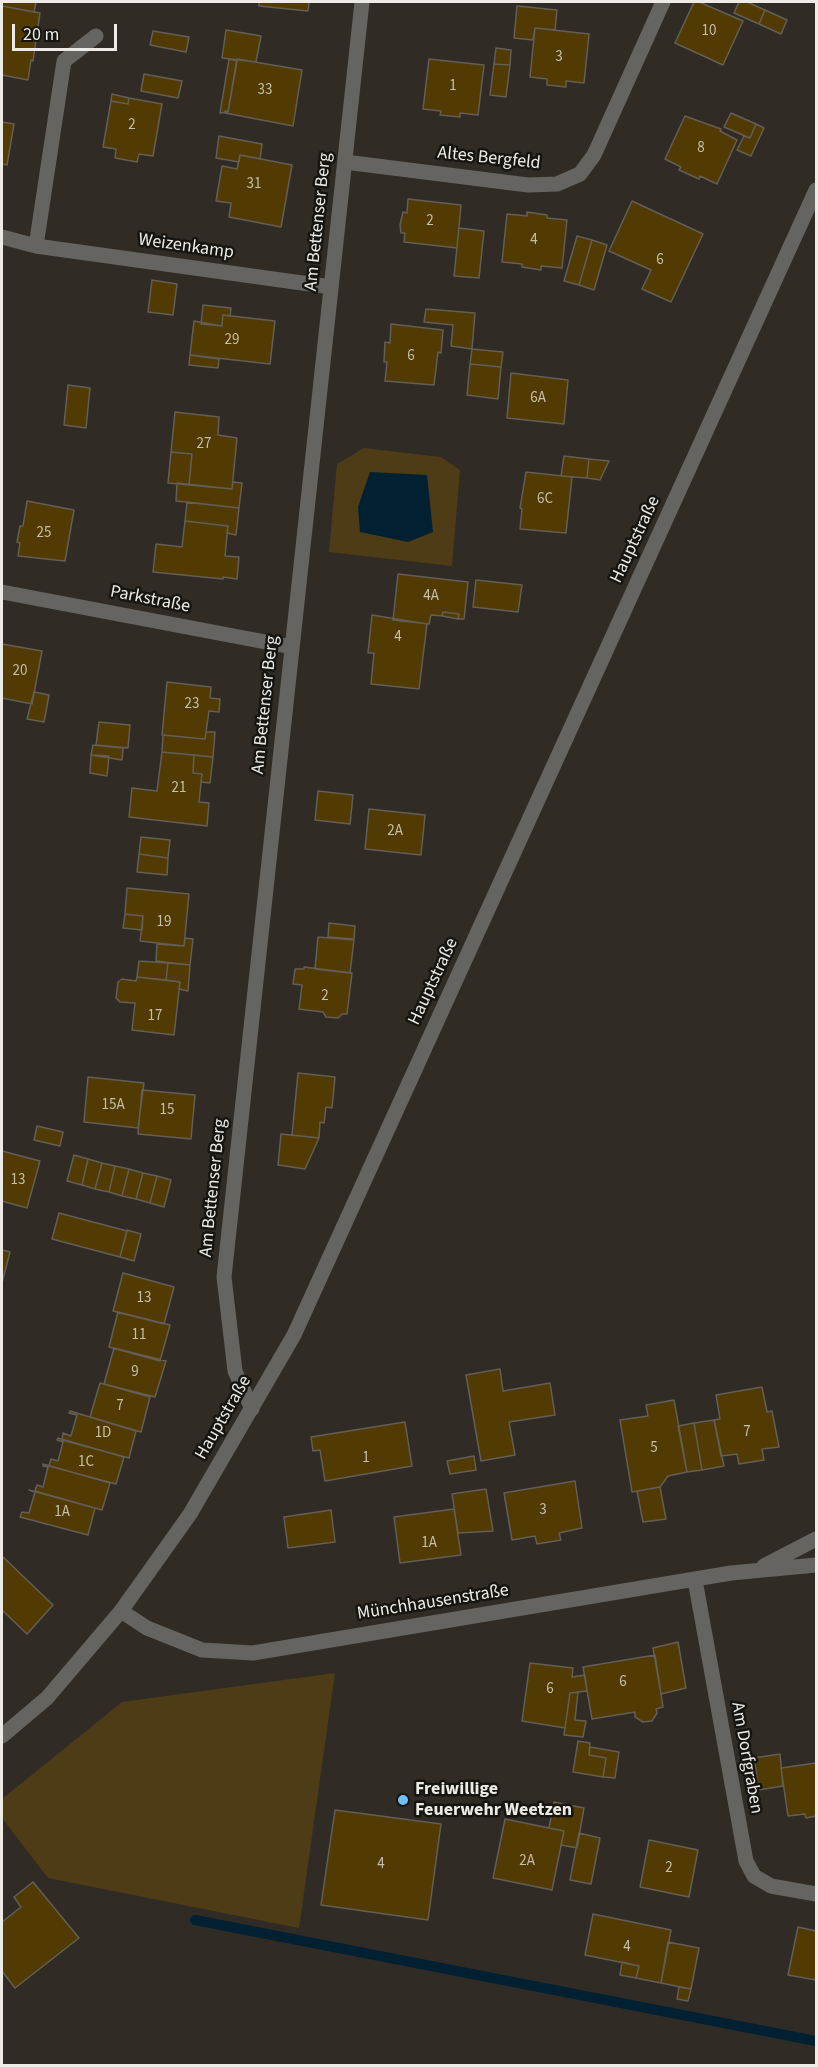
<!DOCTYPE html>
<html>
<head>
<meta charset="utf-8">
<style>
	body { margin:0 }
	#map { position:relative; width:818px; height:2067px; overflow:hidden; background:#302c25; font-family:"Source Sans 3",sans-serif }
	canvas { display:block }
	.frame { position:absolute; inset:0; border:3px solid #eeebe6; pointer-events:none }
	.scale { position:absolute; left:12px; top:24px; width:105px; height:27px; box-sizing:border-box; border:3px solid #eeebe6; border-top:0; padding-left:8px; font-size:18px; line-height:21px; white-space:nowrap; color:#eeebe6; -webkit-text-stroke:4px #171512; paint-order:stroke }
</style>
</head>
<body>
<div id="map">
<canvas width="818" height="2067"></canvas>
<div class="frame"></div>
<div class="scale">20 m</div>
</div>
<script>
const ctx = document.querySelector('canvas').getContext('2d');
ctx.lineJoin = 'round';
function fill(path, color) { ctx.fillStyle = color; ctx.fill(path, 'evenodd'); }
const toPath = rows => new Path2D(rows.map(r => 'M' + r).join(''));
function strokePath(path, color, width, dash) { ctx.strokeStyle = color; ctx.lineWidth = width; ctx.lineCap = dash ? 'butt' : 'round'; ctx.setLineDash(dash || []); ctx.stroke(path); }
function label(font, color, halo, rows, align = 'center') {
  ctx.font = font + ' "Source Sans 3",sans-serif'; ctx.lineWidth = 5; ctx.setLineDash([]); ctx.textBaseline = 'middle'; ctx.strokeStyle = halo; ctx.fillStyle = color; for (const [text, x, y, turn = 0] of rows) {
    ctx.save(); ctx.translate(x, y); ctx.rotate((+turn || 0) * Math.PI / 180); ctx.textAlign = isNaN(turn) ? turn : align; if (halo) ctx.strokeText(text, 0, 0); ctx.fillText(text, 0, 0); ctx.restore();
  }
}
fill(toPath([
	[364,448,441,457,460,470,452,566,329,552,337,464],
	[335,1673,299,1928,48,1878,2,1818,2,1799,122,1702]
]), '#4e3c16');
fill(toPath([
	[370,472,427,475,433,532,408,542,360,532,358,507]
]), '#012132');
strokePath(toPath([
	[195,1920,816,2041]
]), '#012132', 10);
const building = toPath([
	[2,2,36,2,34,12,2,6,2,2],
	[259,2,309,2,308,11,259,6,259,2],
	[694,2,699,2,743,21,723,65,675,43,694,2],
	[739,2,747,2,765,10,759,24,734,13,739,2],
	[2,6,40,13,33,61,31,60,28,80,2,75,2,78,2,6],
	[517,6,557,10,555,30,535,28,533,40,514,38,517,6],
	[765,10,787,20,781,34,759,24,765,10],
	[535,28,589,34,584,83,566,81,566,87,547,85,547,79,530,77,535,28],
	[226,30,261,36,256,62,222,58,226,30],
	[153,31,189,37,186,52,150,45,153,31],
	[496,48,511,50,510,65,494,64,496,48],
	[229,59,237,61,228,112,220,113,229,59],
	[237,59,302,70,293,126,225,113,225,111,228,112,237,59],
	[429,59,484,65,478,115,460,113,460,117,440,115,441,111,423,109,429,59],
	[494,64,510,65,506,97,490,95,494,64],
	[144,74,182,81,178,98,141,91,144,74],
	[112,94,129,98,128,104,111,101,112,94],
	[129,98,162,104,153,156,139,154,137,162,115,158,116,149,103,147,111,101,128,104,129,98],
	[731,113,756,124,750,138,724,127,731,113],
	[685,116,721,129,720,131,737,140,717,184,700,176,699,179,679,170,681,167,665,159,685,116],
	[2,122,14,124,7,165,2,164,2,122],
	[756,124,764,128,751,156,737,150,744,136,750,138,756,124],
	[219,136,262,144,260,159,240,155,239,162,216,158,219,136],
	[240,155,292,165,281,227,229,217,231,203,216,201,222,166,237,169,240,155],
	[408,199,461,205,457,248,404,242,405,233,401,233,400,225,403,212,407,213,408,199],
	[632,201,703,234,671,302,642,289,651,270,609,251,632,201],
	[527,212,547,215,547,218,567,220,562,268,541,266,541,270,522,267,522,264,502,262,507,214,527,216,527,212],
	[459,228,484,231,479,278,454,276,459,228],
	[577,236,592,240,579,285,564,281,577,236],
	[592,240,607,245,594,290,579,285,592,240],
	[152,280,177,284,173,315,148,312,152,280],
	[203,305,231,308,230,316,223,315,222,326,201,324,203,305],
	[426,309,475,313,472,349,451,346,453,325,424,322,426,309],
	[223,315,275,321,270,364,190,355,194,321,222,326,223,315],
	[391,324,443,330,441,353,438,352,434,385,385,381,387,362,384,362,385,342,390,343,391,324],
	[472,349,503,352,501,367,470,364,472,349],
	[190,355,219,359,218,368,189,365,190,355],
	[470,364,501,367,498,399,467,395,470,364],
	[511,373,568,380,564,424,507,418,511,373],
	[68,385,90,388,86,428,64,425,68,385],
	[175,412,219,417,218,435,237,438,232,489,189,485,192,454,171,452,175,412],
	[171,452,192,454,189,485,168,483,171,452],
	[564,456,589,459,587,478,561,476,564,456],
	[589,459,609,461,600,480,587,478,589,459],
	[526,472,572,477,566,533,520,529,522,509,520,508,526,472],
	[233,482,242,483,239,508,176,501,177,483,232,489,233,482],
	[27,501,74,510,65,561,18,556,20,543,17,542,20,526,23,526,27,501],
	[187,502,239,508,236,535,227,533,228,526,185,521,187,502],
	[185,521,228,526,225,556,239,557,237,579,223,577,223,579,153,572,156,544,182,547,185,521],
	[398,574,468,582,464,619,458,619,459,614,443,612,442,616,431,615,429,624,393,620,398,574],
	[476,580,522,585,518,612,473,607,476,580],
	[443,612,459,614,458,619,442,616,443,612],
	[372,615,427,624,419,689,371,684,374,653,368,653,372,615],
	[2,644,42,651,32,704,2,698,2,644],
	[167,682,211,687,210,698,220,699,219,712,209,711,205,739,162,735,167,682],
	[34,692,49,695,44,722,27,719,34,692],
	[99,722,130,725,128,748,96,745,99,722],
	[206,732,215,732,213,757,162,752,163,735,205,739,206,732],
	[93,745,123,748,122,760,91,755,93,745],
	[162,752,194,755,193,773,202,774,199,802,209,803,207,826,129,817,132,788,157,791,162,752],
	[91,755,109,756,107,776,90,773,91,755],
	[194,755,213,757,210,783,201,782,202,774,193,773,194,755],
	[318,791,353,795,350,824,315,820,318,791],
	[369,809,425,815,421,855,365,849,369,809],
	[141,837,170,840,168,858,139,854,141,837],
	[139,854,168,858,167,875,137,872,139,854],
	[127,888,189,894,184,946,140,941,143,916,125,914,127,888],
	[125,914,143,916,142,930,123,928,125,914],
	[329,923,355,926,354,939,328,937,329,923],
	[318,937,354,940,350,973,315,969,318,937],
	[185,938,193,939,190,965,156,961,157,944,184,946,185,938],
	[139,961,168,963,166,980,137,977,139,961],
	[168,963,190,965,188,991,179,989,180,982,166,980,168,963],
	[304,967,352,973,347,1014,342,1014,338,1018,326,1017,323,1012,299,1009,302,985,293,984,295,969,304,969,304,967],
	[137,977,180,982,174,1035,132,1030,135,1003,120,1002,116,998,118,982,122,979,136,981,137,977],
	[298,1073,335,1077,332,1108,326,1107,324,1123,320,1122,319,1138,292,1135,298,1073],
	[88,1077,144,1083,138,1128,84,1122,88,1077],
	[142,1090,195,1095,191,1139,138,1134,142,1090],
	[37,1126,63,1132,60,1146,34,1140,37,1126],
	[281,1134,319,1138,305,1169,278,1165,281,1134],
	[2,1151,40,1161,27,1208,2,1201,2,1151],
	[74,1155,88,1159,82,1185,67,1181,74,1155],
	[88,1159,102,1163,95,1189,82,1185,88,1159],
	[102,1163,115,1166,109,1192,95,1189,102,1163],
	[115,1166,129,1169,122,1196,109,1192,115,1166],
	[129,1169,143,1173,136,1199,122,1196,129,1169],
	[143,1173,157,1176,150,1203,136,1199,143,1173],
	[157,1176,171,1180,164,1207,150,1203,157,1176],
	[59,1213,127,1231,120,1257,52,1239,59,1213],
	[127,1230,141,1234,134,1261,120,1257,127,1230],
	[2,1250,10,1252,2,1283,2,1250],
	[123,1273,174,1287,164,1324,113,1311,123,1273],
	[118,1312,170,1325,160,1361,109,1347,118,1312],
	[114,1348,166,1361,155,1397,104,1384,114,1348],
	[500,1369,503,1391,550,1383,555,1415,509,1422,515,1455,481,1461,466,1375,500,1369],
	[100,1383,150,1397,141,1432,90,1417,100,1383],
	[762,1387,767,1412,772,1411,779,1447,762,1449,764,1460,739,1464,737,1454,721,1456,714,1420,720,1419,716,1395,762,1387],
	[674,1400,687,1472,668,1476,660,1487,632,1492,620,1420,648,1416,646,1405,674,1400],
	[70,1411,136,1431,129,1458,62,1440,63,1433,71,1436,77,1415,69,1413,70,1411],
	[714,1420,724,1466,702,1470,694,1423,714,1420],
	[405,1422,412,1466,325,1481,320,1450,313,1451,311,1437,405,1422],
	[694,1423,702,1470,687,1472,678,1426,694,1423],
	[58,1438,124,1457,116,1484,49,1466,51,1459,58,1461,63,1442,57,1440,58,1438],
	[474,1456,476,1470,450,1474,447,1461,474,1456],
	[43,1464,110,1483,102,1510,35,1491,37,1485,43,1487,48,1467,43,1466,43,1464],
	[575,1481,582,1528,559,1533,561,1540,537,1544,535,1536,512,1540,504,1493,575,1481],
	[660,1487,666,1519,643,1522,637,1491,660,1487],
	[486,1489,493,1531,458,1533,452,1494,486,1489],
	[29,1490,95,1508,88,1535,20,1517,22,1512,29,1513,35,1492,29,1490],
	[454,1509,461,1555,400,1563,394,1517,454,1509],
	[331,1510,335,1542,288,1548,284,1517,331,1510],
	[2,1556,53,1605,27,1634,2,1610,2,1556],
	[678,1642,686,1688,661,1694,653,1648,678,1642],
	[655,1655,663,1707,656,1709,657,1713,652,1721,643,1722,635,1717,635,1712,592,1719,583,1667,655,1655],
	[530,1663,573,1668,572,1677,585,1675,587,1691,570,1693,565,1728,522,1721,530,1663],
	[578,1692,575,1720,586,1721,583,1737,564,1735,570,1693,578,1692],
	[578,1741,590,1743,589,1755,606,1758,603,1777,573,1772,578,1741],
	[590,1747,619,1752,615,1778,603,1777,606,1758,589,1755,590,1747],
	[780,1754,783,1786,759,1790,754,1758,780,1754],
	[816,1763,816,1816,806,1818,805,1814,788,1816,781,1768,816,1763],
	[554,1802,584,1808,577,1848,561,1845,564,1831,549,1828,554,1802],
	[335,1810,441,1824,428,1920,321,1905,335,1810],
	[505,1819,564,1831,552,1890,493,1878,505,1819],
	[579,1833,600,1838,591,1884,570,1880,579,1833],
	[649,1840,698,1850,689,1897,640,1887,649,1840],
	[33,1882,79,1938,15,1988,2,1971,2,1922,21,1907,14,1897,33,1882],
	[593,1914,671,1930,661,1983,636,1978,639,1966,585,1955,593,1914],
	[798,1927,816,1931,816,1980,788,1975,798,1927],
	[668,1942,699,1948,691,1989,661,1983,668,1942],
	[622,1962,639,1966,636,1978,620,1975,622,1962],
	[679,1987,691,1989,688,2001,677,1999,679,1987]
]);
fill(building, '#513b02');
strokePath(building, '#635f57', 1.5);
strokePath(toPath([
	[345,162,528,185,557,184,580,174,594,155,663,2],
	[2,237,36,246,331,287],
	[36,246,64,61,96,36],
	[2,592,292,647],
	[252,1409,235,1371,224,1277,362,2],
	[695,1580,746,1861,754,1876,771,1886,816,1894]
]), '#666460', 15);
strokePath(toPath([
	[764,1566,816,1539],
	[121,1611,147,1628,202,1650,253,1653,731,1573,816,1565],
	[2,1736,47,1698,121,1611,190,1514,294,1335,816,190]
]), '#666460', 15);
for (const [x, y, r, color] of [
	[403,1800,6,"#6dc2f3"]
]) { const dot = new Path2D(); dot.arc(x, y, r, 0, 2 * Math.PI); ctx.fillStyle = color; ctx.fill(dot); strokePath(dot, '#171512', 2); }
label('15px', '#c7bfad', null, [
	["10",709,32],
	["3",559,58],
	["1",453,87],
	["33",265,91],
	["2",132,126],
	["8",701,149],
	["31",254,185],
	["2",430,222],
	["4",534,241],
	["6",660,261],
	["29",232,341],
	["6",411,357],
	["6A",538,399],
	["27",204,445],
	["6C",545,500],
	["25",44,534],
	["4A",431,597],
	["4",398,638],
	["20",20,672],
	["23",192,705],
	["21",179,789],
	["2A",395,832],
	["19",164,923],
	["2",325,997],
	["17",155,1017],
	["15A",113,1106],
	["15",167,1111],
	["13",18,1181],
	["13",144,1299],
	["11",139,1336],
	["9",135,1373],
	["7",120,1407],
	["7",747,1433],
	["1D",103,1434],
	["5",654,1449],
	["1",366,1459],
	["1C",86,1463],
	["3",543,1511],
	["1A",62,1513],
	["1A",429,1544],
	["6",623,1683],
	["6",550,1690],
	["2A",527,1862],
	["4",381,1865],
	["2",669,1869],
	["4",627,1948]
]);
label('18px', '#eeebe6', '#171512', [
	["Altes Bergfeld",489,159,6],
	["Am Bettenser Berg",319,222,-84],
	["Weizenkamp",186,247,8],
	["Hauptstraße",636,540,-65],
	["Parkstraße",150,600,11],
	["Am Bettenser Berg",266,705,-84],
	["Hauptstraße",434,982,-65],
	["Am Bettenser Berg",214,1188,-84],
	["Hauptstraße",224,1418,-60],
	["Münchhausenstraße",433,1603,-9],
	["Am Dorfgraben",746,1758,80]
]);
label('bold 18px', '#eeebe6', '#171512', [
	["Freiwillige",415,1790],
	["Feuerwehr Weetzen",415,1811]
], 'left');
</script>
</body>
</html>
